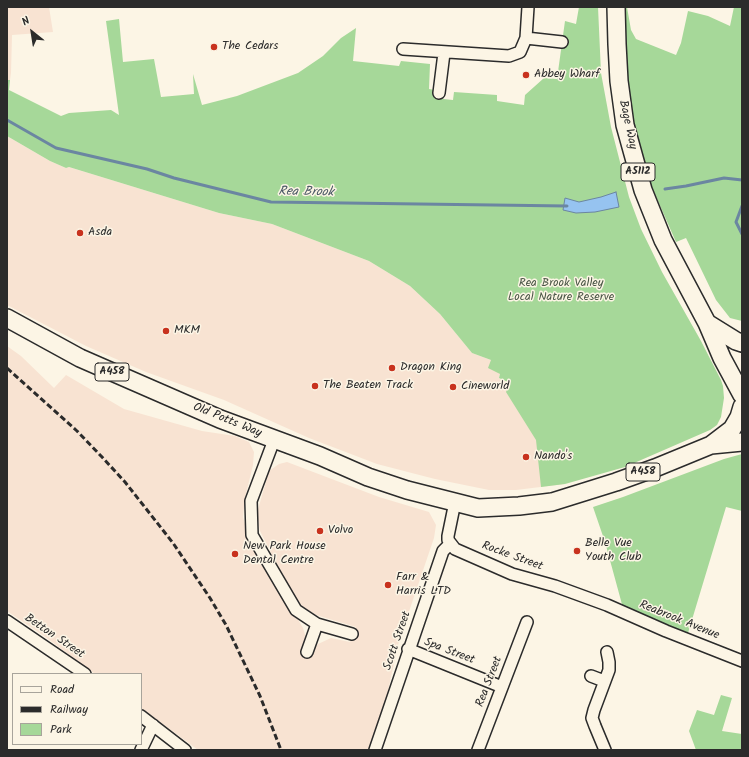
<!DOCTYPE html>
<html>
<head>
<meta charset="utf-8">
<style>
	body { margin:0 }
	#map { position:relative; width:749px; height:757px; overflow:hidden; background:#fcf5e5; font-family:Kalam,sans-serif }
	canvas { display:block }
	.frame { position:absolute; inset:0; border:8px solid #2b2b2b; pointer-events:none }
	.legend { position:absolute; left:12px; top:673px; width:130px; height:72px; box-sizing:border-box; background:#fcf5e5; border:1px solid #a8a49b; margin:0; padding:5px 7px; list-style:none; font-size:12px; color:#2b2b2b }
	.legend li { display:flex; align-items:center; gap:8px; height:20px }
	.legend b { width:20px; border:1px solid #a8a49b }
	.north { position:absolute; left:12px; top:12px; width:40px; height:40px; -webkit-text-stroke:3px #fcf5e5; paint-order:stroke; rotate:330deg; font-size:11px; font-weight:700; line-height:16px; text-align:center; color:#2b2b2b }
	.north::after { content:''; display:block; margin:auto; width:14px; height:18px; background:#2b2b2b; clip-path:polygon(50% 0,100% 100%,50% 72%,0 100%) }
</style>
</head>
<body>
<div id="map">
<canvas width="749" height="757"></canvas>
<div class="frame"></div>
<ul class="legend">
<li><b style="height:5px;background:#fcf5e5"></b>Road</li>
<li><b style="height:5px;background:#2b2b2b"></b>Railway</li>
<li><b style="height:11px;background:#a6d899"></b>Park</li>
</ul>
<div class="north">N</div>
</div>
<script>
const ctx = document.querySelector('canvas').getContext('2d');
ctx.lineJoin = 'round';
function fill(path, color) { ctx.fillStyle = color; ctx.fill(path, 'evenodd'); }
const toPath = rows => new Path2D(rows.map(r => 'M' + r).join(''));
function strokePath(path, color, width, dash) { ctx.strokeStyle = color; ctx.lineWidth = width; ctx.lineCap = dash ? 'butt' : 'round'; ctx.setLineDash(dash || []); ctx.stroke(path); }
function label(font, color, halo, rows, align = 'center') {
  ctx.font = font + ' Kalam,sans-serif'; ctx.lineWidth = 3; ctx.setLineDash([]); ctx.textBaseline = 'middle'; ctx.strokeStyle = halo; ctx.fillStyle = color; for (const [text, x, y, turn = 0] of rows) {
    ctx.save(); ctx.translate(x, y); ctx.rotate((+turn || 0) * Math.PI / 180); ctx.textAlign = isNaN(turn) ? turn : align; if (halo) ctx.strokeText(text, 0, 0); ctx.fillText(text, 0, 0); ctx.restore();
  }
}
fill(toPath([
	[7,7,49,7,53,32,12,35,11,73,10,80,7,80],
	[7,136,50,161,66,168,69,167,219,213,272,224,369,261,410,286,440,314,472,353,491,360,500,374,499,378,510,384,565,484,516,490,489,490,435,479,377,464,309,438,224,400,146,372,86,346,7,305],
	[7,346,21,356,54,388,66,375,124,409,202,431,235,436,249,442,254,452,253,465,245,498,243,517,248,535,303,628,306,638,303,652,312,655,314,649,318,644,331,638,350,642,356,627,316,615,297,604,260,531,257,513,269,471,279,464,287,462,379,497,429,512,436,525,434,538,399,641,385,704,369,750,198,750,141,708,141,674,95,674,44,636,7,611]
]), '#f8e3d2');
fill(toPath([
	[579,7,598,7,601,73,611,127,629,197,641,229,662,272,701,341,721,380,723,386,724,398,721,417,717,425,710,430,625,467,565,484,541,487,536,440,506,392,510,383,499,378,500,374,488,368,491,360,472,353,440,314,410,286,369,261,272,224,219,213,69,167,66,168,50,161,7,136,7,80,10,80,9,90,61,116,69,113,111,110,119,115,106,21,119,19,123,62,154,59,161,97,194,94,193,74,202,105,237,96,298,73,323,56,341,38,356,28,353,61,399,66,401,61,430,64,429,89,435,90,434,98,453,100,454,92,497,95,497,101,524,105,525,95,544,78,557,79,565,21,576,24],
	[625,7,627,7,631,30,636,39,676,55,681,43,688,11,708,16,730,26,734,7,742,8,742,321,730,318,716,300,686,238,676,242,647,176,635,137,628,94,622,9],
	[742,454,742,511,726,507,688,633,623,608,605,542,593,507,623,497,724,459],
	[721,695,732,698,722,731,742,734,742,750,696,750,689,731,697,710,714,715]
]), '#a6d899');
const water = toPath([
	[616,192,619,207,595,212,576,213,563,210,565,198,579,202,601,197,616,192]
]);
fill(water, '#96c3f0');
strokePath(water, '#6b86a1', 1);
strokePath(toPath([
	[7,120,56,148,147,169,174,178,271,202,567,206],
	[665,189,686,186,724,178,742,180],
	[742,206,736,222,742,234]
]), '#6b86a1', 3);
const street = toPath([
	[526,38,562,42],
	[403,49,509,56,520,52,526,38,528,7],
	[439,93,444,53],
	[274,440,251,501,252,535,296,610,317,624,352,634],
	[455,502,448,536,448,540,455,549,512,574,555,586,607,605,666,631,742,661],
	[7,621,85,674],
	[408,649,502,687],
	[307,652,317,624],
	[591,676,604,681],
	[141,716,185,750],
	[141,750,153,725],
	[375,750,443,551,450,544],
	[478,750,527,622],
	[605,750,595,726,592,718,594,710,609,670,609,662,607,652]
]);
const primary = toPath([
	[616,7,617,44,619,81,625,125,643,190,663,240,707,323,722,358,742,395],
	[7,318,80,358,220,419,320,456,368,477,407,490,478,508,519,506,552,502,616,482,655,468,711,445,732,429,739,417,742,407],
	[707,323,736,341,742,343],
	[711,445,742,442]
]);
strokePath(street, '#2b2b2b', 14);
strokePath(primary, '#2b2b2b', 20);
strokePath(street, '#fcf5e5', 11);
strokePath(primary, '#fcf5e5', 17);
strokePath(toPath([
	[7,368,77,431,102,457,125,482,173,543,210,598,226,625,260,696,281,750]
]), '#2b2b2b', 3, [6, 3]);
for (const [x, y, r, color] of [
	[214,47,4,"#c8321e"],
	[526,75,4,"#c8321e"],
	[80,233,4,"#c8321e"],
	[166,331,4,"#c8321e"],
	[392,368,4,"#c8321e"],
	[315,386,4,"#c8321e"],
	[453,387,4,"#c8321e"],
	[526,457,4,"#c8321e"],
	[320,531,4,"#c8321e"],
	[577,551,4,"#c8321e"],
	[235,554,4,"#c8321e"],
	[388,585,4,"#c8321e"]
]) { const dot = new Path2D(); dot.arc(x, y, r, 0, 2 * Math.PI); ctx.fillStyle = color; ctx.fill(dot); strokePath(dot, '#fcf5e5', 1.5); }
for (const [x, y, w] of [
	[638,172,34],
	[112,372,34],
	[643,472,34]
]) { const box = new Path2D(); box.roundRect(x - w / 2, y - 9, w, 18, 3); ctx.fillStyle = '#fcf5e5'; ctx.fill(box); strokePath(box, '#2b2b2b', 1); }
label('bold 11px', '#2b2b2b', null, [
	["A5112",638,172],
	["A458",112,372],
	["A458",643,472]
]);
label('12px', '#2b2b2b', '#fcf5e5', [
	["The Cedars",222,47],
	["Abbey Wharf",534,75],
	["Asda",88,233],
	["MKM",174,331],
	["Dragon King",400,368],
	["The Beaten Track",323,386],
	["Cineworld",461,387],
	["Nando's",534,457],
	["Volvo",328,531],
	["Belle Vue",585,544],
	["Youth Club",585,558],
	["New Park House",243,547],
	["Dental Centre",243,561],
	["Farr &",396,578],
	["Harris LTD",396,592]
], 'left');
label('12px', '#2b2b2b', '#fcf5e5', [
	["Bage Way",627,125,78],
	["Old Potts Way",227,421,22],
	["Rocke Street",512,557,20],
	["Reabrook Avenue",679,621,22],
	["Betton Street",54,637,34],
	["Scott Street",398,641,-71],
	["Spa Street",449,652,21],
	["Rea Street",490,682,-69]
]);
label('12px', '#4a5646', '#fcf5e5', [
	["Rea Brook Valley",561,284],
	["Local Nature Reserve",561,298]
]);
label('italic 13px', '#4b5966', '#fcf5e5', [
	["Rea Brook",306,193,1]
]);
</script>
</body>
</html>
